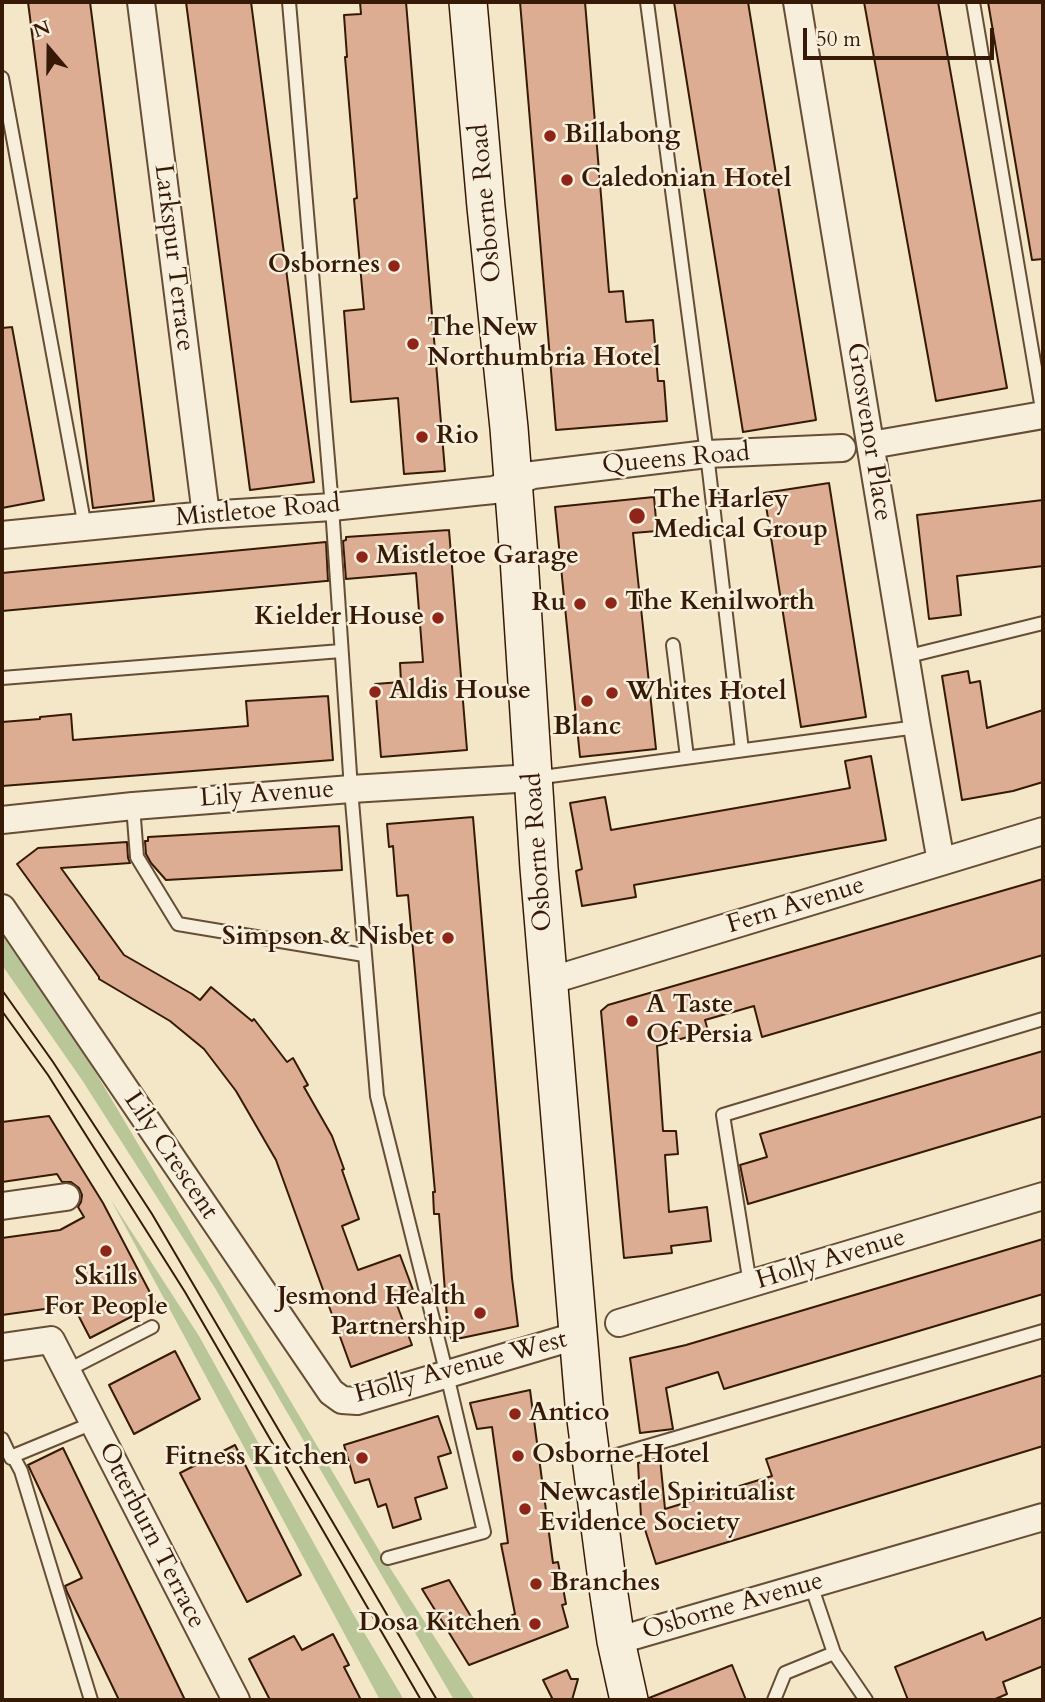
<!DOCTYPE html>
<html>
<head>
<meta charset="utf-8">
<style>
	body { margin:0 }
	#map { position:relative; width:1045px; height:1702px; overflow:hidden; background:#f3e7c7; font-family:Cardo,serif }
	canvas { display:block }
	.frame { position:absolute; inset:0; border:4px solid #371a05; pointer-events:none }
	.north { position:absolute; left:14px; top:14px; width:70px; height:70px; -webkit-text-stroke:5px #f7efdb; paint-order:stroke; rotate:340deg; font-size:19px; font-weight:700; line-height:28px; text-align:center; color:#371a05 }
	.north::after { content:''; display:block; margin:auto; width:24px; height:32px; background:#371a05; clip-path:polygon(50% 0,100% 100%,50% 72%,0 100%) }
	.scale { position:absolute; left:803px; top:28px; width:191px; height:32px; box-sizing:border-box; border:4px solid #371a05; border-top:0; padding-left:9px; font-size:21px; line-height:24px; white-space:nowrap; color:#371a05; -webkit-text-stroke:5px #f7efdb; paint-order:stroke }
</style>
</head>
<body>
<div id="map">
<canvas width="1045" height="1702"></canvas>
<div class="frame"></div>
<div class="north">N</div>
<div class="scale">50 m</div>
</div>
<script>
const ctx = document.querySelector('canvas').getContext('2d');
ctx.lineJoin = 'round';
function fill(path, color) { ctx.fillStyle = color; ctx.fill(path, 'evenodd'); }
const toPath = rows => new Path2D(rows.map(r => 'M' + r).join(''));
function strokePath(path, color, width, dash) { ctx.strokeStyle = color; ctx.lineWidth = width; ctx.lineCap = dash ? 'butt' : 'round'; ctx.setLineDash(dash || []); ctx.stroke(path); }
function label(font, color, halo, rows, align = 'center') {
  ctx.font = font + ' Cardo,serif'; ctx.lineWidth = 5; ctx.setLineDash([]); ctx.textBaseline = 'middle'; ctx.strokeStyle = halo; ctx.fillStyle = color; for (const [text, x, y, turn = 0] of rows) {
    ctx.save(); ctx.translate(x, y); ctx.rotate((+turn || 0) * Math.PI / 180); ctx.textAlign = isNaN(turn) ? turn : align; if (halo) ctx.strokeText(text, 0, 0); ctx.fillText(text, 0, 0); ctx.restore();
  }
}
fill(toPath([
	[2,935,77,1041,383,1557,475,1700,454,1700,215,1288,82,1080,2,965],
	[111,1200,199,1336,352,1612,404,1700,380,1700]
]), '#b8c698');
const building = toPath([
	[28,2,90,2,154,501,93,508,28,2],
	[186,2,251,2,314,482,250,490,186,2],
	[360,2,406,2,445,471,404,474,398,398,351,402,344,311,364,309,354,199,357,198,345,57,347,57,344,15,361,14,360,2],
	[520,2,585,2,609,292,623,291,626,322,653,320,658,381,664,381,667,421,556,430,520,2],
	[674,2,748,2,816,420,743,432,674,2],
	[864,2,938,2,1007,388,936,401,864,2],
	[988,2,1043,2,1043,259,1032,260,988,2],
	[12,327,44,500,2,508,2,328,12,327],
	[829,483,866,717,801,727,764,493,829,483],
	[654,497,657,531,633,533,656,749,580,757,555,507,654,497],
	[1043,500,1043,566,957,576,961,615,929,619,917,515,1043,500],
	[449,530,467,750,381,757,375,684,401,682,400,663,423,662,416,573,346,579,343,541,346,540,346,537,449,530],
	[326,542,328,581,326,581,2,611,2,573,326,542],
	[968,671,970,683,980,681,987,728,1043,710,1043,782,1013,791,962,800,942,676,968,671],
	[328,696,333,760,2,786,2,722,40,719,40,717,71,714,73,740,248,726,246,701,328,696],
	[871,756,886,840,634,885,636,897,582,906,576,871,582,869,570,803,605,797,611,830,850,788,845,761,871,756],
	[473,817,512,1278,518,1326,452,1340,448,1330,439,1214,434,1214,433,1192,435,1192,408,895,397,896,393,846,389,847,387,824,473,817],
	[339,826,342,870,166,880,151,863,146,854,145,841,148,841,148,837,339,826],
	[127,842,128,858,130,863,61,868,124,955,192,994,200,1000,211,987,252,1021,254,1019,287,1062,293,1058,308,1085,304,1087,332,1136,344,1169,342,1170,359,1219,342,1226,358,1270,400,1255,413,1290,394,1297,412,1345,351,1367,276,1160,236,1091,204,1049,170,1021,99,979,99,977,17,864,38,848,127,842],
	[1043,879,1043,955,762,1037,754,1006,705,1020,708,1031,657,1046,663,1131,676,1131,678,1154,665,1155,669,1212,707,1207,711,1241,671,1246,672,1253,624,1258,601,1011,608,1005,1043,879],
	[1043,1051,1043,1116,748,1204,740,1165,767,1157,760,1134,1043,1051],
	[49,1116,103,1203,156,1304,90,1338,73,1305,2,1315,2,1238,60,1230,84,1217,78,1207,81,1202,82,1195,79,1188,71,1182,62,1182,57,1174,2,1182,2,1122,49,1116],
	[1043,1239,1043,1294,724,1389,718,1372,666,1388,673,1429,640,1433,630,1358,686,1345,1043,1239],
	[175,1351,200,1399,134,1434,109,1385,175,1351],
	[1043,1375,1043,1446,656,1564,641,1517,638,1463,660,1458,665,1509,772,1476,766,1459,1043,1375],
	[530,1390,553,1563,558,1562,566,1604,562,1605,568,1627,469,1665,422,1589,449,1580,479,1630,515,1614,501,1544,508,1543,492,1427,477,1429,470,1403,530,1390],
	[438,1416,451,1453,438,1457,447,1488,415,1498,421,1519,393,1528,386,1504,378,1507,369,1479,355,1483,344,1445,438,1416],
	[235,1445,301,1575,247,1602,180,1473,235,1445],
	[63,1448,185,1700,119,1700,67,1592,65,1586,82,1578,28,1465,63,1448],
	[1043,1617,1043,1666,1003,1682,1007,1694,993,1700,908,1700,895,1667,983,1632,986,1640,1043,1617],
	[333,1634,349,1665,344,1667,361,1700,270,1700,249,1659,294,1636,302,1650,333,1634],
	[732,1665,746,1700,649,1700,649,1698,732,1665],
	[567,1670,571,1679,578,1679,572,1700,553,1700,543,1680,567,1670]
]);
fill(building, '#dcad93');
strokePath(building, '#371a05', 2);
const service = toPath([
	[289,2,332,507,351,789,377,1096,447,1375,484,1532,388,1558],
	[647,2,707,454,742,750],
	[973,2,1043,415],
	[2,78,85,527],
	[673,645,687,757],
	[905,657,1043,623],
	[2,678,341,651],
	[535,778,917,727],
	[133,806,137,857,178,924,364,955],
	[750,1284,723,1115,1043,1019],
	[66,1371,152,1327],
	[2,1439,11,1458,13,1456,21,1471,91,1700],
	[13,1456,93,1423],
	[593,1462,1043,1331],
	[811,1585,834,1653],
	[774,1700,785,1673,834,1653,866,1700]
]);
const minor = toPath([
	[141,2,206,515],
	[797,2,917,727,941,862],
	[871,445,1043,415],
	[2,535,206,515,332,507,474,492,494,490,533,475,707,454,842,448],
	[2,820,133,806,351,789,533,778],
	[2,908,331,1392,342,1400,357,1401,579,1335],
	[549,981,1043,831],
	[2,1206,66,1197],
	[619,1323,1043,1196],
	[2,1347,51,1340,236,1700],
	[616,1641,1043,1517]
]);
const secondary = toPath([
	[468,2,486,207,509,428,519,558,539,868,584,1404,608,1588,616,1641,629,1700]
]);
strokePath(service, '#664d36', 16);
strokePath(minor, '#664d36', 30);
strokePath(secondary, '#371a05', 40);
strokePath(service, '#f7efdb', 12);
strokePath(minor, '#f7efdb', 26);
strokePath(secondary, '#f7efdb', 37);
strokePath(toPath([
	[2,990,53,1062,152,1214,437,1700],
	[2,1011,48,1075,185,1292,421,1700]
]), '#371a05', 2);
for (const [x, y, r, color] of [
	[550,136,7,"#8f2418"],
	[567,180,7,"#8f2418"],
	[394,266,7,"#8f2418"],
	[413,344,7,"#8f2418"],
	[422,437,7,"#8f2418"],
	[637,516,9,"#8f2418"],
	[362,557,7,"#8f2418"],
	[611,603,7,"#8f2418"],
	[580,604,7,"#8f2418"],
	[438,618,7,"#8f2418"],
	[375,692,7,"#8f2418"],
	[612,693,7,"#8f2418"],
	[587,701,7,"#8f2418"],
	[448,938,7,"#8f2418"],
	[632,1021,7,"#8f2418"],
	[106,1251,7,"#8f2418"],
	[480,1313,7,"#8f2418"],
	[515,1414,7,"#8f2418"],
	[518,1456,7,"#8f2418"],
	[362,1458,7,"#8f2418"],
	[525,1509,7,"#8f2418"],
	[536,1584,7,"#8f2418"],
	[535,1624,7,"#8f2418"]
]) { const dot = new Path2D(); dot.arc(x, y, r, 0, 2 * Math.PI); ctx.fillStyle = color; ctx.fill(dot); strokePath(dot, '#f7efdb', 2.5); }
label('bold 26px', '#371a05', '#f7efdb', [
	["Billabong",564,136],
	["Caledonian Hotel",581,180],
	["Osbornes",380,266,"right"],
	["The New",427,329],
	["Northumbria Hotel",427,359],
	["Rio",436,437],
	["The Harley",653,501],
	["Medical Group",653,531],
	["Mistletoe Garage",376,557],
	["The Kenilworth",625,603],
	["Ru",566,604,"right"],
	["Kielder House",424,618,"right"],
	["Aldis House",389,692],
	["Whites Hotel",626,693],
	["Blanc",587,728,"center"],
	["Simpson & Nisbet",434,938,"right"],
	["A Taste",646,1006],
	["Of Persia",646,1036],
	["Skills",106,1278,"center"],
	["For People",106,1308,"center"],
	["Jesmond Health",466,1298,"right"],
	["Partnership",466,1328,"right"],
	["Antico",529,1414],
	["Osborne Hotel",532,1456],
	["Fitness Kitchen",348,1458,"right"],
	["Newcastle Spiritualist",539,1494],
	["Evidence Society",539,1524],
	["Branches",550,1584],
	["Dosa Kitchen",521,1624,"right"]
], 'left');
label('26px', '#371a05', '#f7efdb', [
	["Osborne Road",487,203,-95],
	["Larkspur Terrace",173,258,83],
	["Grosvenor Place",868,432,81],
	["Queens Road",676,460,-5],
	["Mistletoe Road",258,512,-5],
	["Lily Avenue",267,795,-4],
	["Osborne Road",539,852,-94],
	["Fern Avenue",796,906,-17],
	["Lily Crescent",170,1156,56],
	["Holly Avenue",831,1260,-17],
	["Holly Avenue West",461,1368,-15],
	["Otterburn Terrace",151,1536,63],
	["Osborne Avenue",733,1607,-16]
]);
</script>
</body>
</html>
